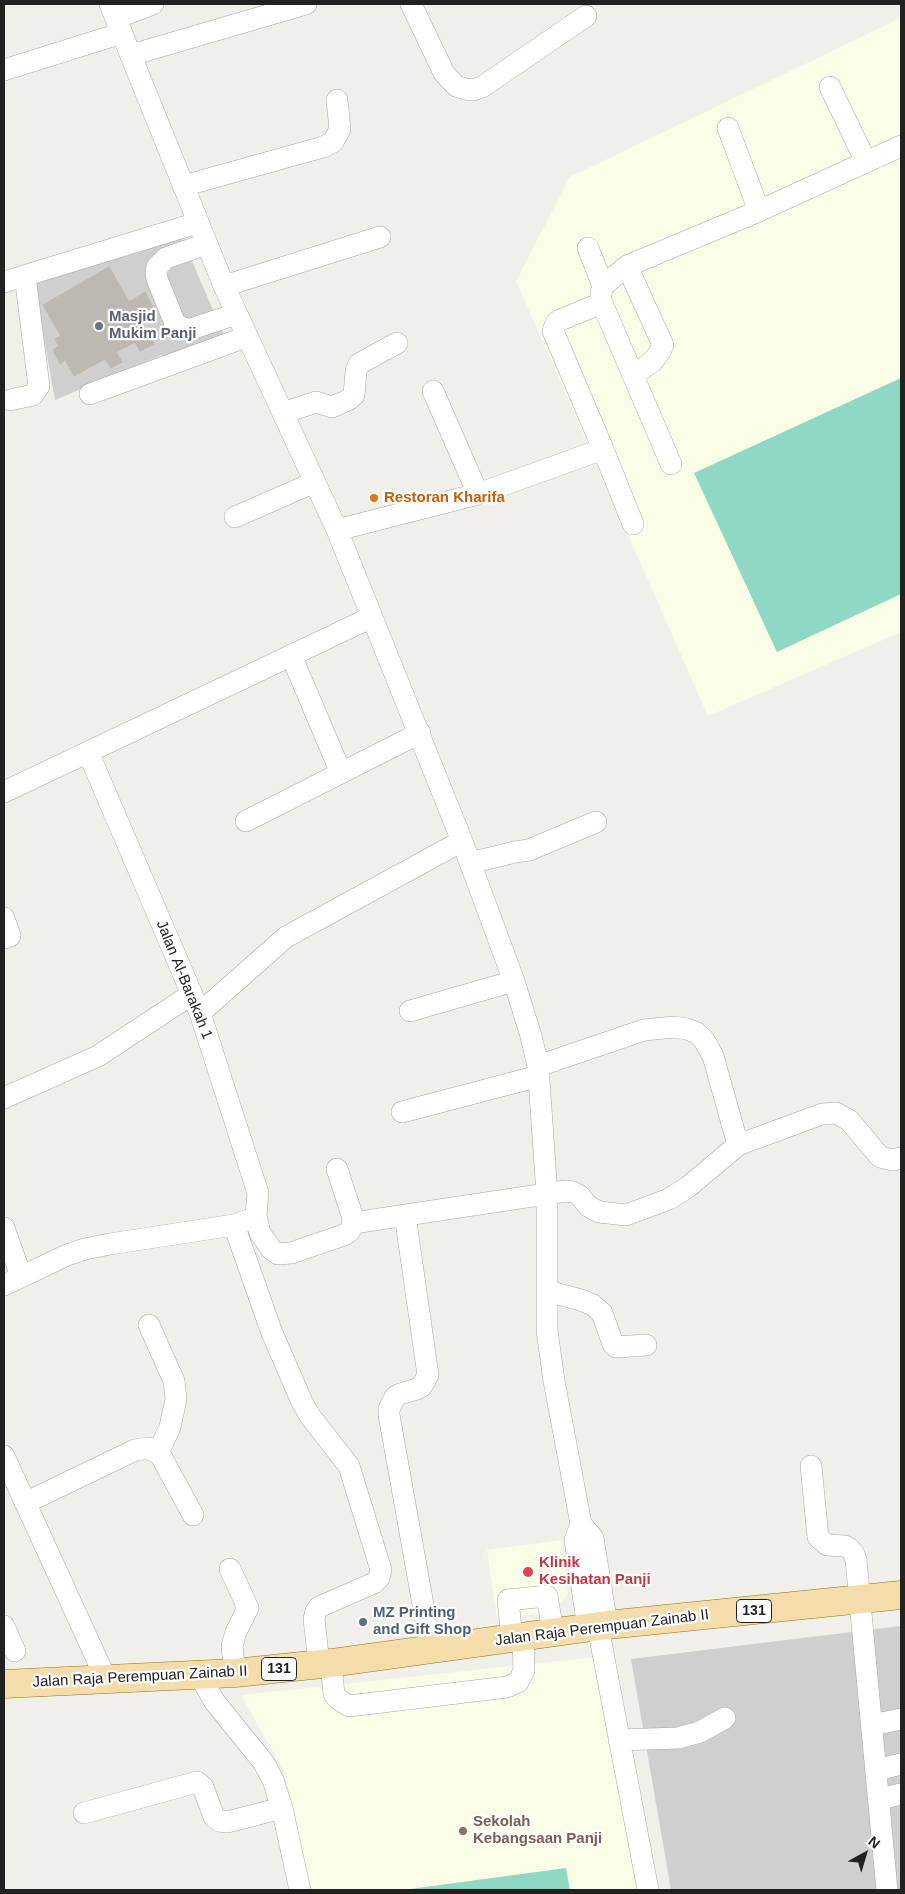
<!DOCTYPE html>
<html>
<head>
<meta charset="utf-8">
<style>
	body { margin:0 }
	#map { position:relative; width:905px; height:1894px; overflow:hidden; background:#f1efe9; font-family:Helvetica,sans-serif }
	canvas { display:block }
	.frame { position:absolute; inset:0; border:5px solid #212121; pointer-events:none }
	.north { position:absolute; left:840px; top:1829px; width:50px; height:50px; -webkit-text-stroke:4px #fff; paint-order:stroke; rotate:39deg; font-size:14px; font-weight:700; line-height:20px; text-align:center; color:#212121 }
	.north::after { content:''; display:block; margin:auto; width:18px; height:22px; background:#212121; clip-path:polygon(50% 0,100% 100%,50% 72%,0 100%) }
</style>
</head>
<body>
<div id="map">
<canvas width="905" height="1894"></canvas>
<div class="frame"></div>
<div class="north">N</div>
</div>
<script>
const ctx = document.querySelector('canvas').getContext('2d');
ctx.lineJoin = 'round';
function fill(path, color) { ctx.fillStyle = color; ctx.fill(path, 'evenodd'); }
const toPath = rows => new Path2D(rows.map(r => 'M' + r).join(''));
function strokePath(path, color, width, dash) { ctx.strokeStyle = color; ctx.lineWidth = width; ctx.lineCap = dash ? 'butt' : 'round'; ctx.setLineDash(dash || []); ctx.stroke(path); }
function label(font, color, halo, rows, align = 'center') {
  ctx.font = font + ' Helvetica,sans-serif'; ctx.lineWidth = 4.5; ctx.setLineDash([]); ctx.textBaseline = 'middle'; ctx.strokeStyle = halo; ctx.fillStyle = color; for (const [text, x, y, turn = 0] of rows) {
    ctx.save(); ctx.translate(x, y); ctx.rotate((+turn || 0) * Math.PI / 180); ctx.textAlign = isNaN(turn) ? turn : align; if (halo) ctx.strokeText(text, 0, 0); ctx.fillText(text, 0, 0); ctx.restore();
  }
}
fill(toPath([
	[901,18,901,632,708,716,516,281,570,177],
	[561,1540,568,1594,553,1612,497,1619,487,1550],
	[596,1657,640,1890,309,1890,285,1773,241,1695]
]), '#fafde6');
fill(toPath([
	[182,238,226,340,166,363,162,355,55,400,34,282],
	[901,1626,901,1890,671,1890,631,1659]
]), '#cfcfcf');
fill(toPath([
	[901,378,901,594,777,652,694,473],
	[566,1868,570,1890,403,1890]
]), '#8fd8c4');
const building = toPath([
	[109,267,129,302,145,292,153,307,138,316,154,344,140,351,135,342,116,352,122,362,111,368,105,359,74,376,65,360,60,364,53,350,59,346,55,339,61,336,43,305,109,267]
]);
fill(building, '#beb8b2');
strokePath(building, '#c1b8ac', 1);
const minor = toPath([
	[110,4,224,286,337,530,462,841,514,981,531,1036,538,1066,547,1194,547,1330,554,1381,581,1524,593,1538,607,1625],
	[411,4,444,73,456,86,465,89,473,90,482,87,586,16],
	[116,18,153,4],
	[131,55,306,4],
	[4,70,122,33],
	[830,87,866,162],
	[728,128,759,211],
	[183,186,323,147,333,142,340,129,337,100],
	[206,244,166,258,157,267,156,273,157,279,174,321,177,325,188,330,236,314],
	[588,248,603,286,601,293,601,297],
	[627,266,663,345,660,352,652,362,633,375],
	[4,282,197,223],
	[224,286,380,237],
	[603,286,627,266,759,211,901,146],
	[433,391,478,494],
	[90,394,246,337],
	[10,400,33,395,39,386,25,276],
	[283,413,316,402,332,407,348,400,354,395,356,371,359,364,397,343],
	[603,449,633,524],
	[235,517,315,482],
	[337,530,478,494,603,449,553,331,556,323,560,320,602,303,671,464],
	[291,655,341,773],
	[88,752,200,1013,258,1193,256,1215,260,1233,272,1250,278,1254,291,1253,344,1235,349,1232,352,1227,353,1218,337,1169],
	[4,792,372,617],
	[246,821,420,733],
	[470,863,515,852,529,850,596,822],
	[4,918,10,936,4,938],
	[410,1011,514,981],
	[200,1013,286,937,462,841],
	[538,1066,644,1030,674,1027,687,1029,697,1033,704,1040,713,1056,738,1145],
	[4,1098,98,1056,192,994],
	[402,1112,539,1076],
	[405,1215,428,1375,422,1386,417,1389,400,1394,395,1397,389,1409,389,1415,431,1649],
	[353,1223,566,1191,573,1192,580,1196,588,1206,599,1212,626,1215,669,1199,688,1187,738,1145,822,1114,836,1113,849,1120,880,1157,893,1160,901,1158],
	[234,1225,272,1333,302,1402,310,1416,349,1466,381,1570,379,1578,374,1583,319,1607,316,1611,314,1619,319,1664],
	[4,1228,21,1276],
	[4,1285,67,1255,85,1249,110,1244,234,1225,248,1220],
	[547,1291,581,1300,593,1305,602,1313,613,1344,616,1347,646,1345],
	[149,1325,174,1381,176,1399,170,1427,158,1453],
	[4,1456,106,1679],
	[811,1466,818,1537,827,1545,845,1546,850,1549,854,1554,856,1560,887,1890],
	[25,1503,135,1450,148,1448,158,1453,162,1458,193,1515],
	[581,1524,575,1540,588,1628],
	[230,1569,248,1608,236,1632,232,1646,235,1673],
	[4,1626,15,1651],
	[598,1627,648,1890],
	[512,1638,508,1600,547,1596,553,1632],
	[331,1663,334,1694,338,1699,349,1706,507,1687,518,1682,524,1671,523,1637],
	[204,1675,204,1683,214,1701,264,1763,273,1780,282,1808,300,1890],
	[872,1725,901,1719],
	[619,1740,678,1738,700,1732,725,1718],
	[877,1770,901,1764],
	[879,1799,901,1794],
	[84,1813,197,1782,203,1787,214,1817,219,1821,227,1822,282,1808]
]);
const major = toPath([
	[4,1684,235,1673,331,1663,607,1625,901,1595]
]);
strokePath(minor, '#a5a5a5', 22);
strokePath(major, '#91740e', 29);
strokePath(minor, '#fff', 21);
strokePath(major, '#f4ddaa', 28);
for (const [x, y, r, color] of [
	[99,326,5,"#6b7280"],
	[374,498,5,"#e8710a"],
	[528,1572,6,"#e0444e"],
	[363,1622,5,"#5c6f8a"],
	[463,1831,5,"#8d6e63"]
]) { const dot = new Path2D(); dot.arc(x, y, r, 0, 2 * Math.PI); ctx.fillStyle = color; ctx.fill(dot); strokePath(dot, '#fff', 2); }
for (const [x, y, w] of [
	[754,1611,35],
	[279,1669,35]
]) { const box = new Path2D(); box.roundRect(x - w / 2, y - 11.5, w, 23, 4); ctx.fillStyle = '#fff'; ctx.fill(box); strokePath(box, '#212121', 1); }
label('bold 14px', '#212121', null, [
	["131",754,1611],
	["131",279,1669]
]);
label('bold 15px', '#5b616d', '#fff', [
	["Masjid",109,317],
	["Mukim Panji",109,334]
], 'left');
label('bold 15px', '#c56008', '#fff', [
	["Restoran Kharifa",384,498]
], 'left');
label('15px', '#212121', '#fff', [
	["Jalan Al-Barakah 1",184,980,68],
	["Jalan Raja Perempuan Zainab II",602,1628,-7],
	["Jalan Raja Perempuan Zainab II",140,1677,-3]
]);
label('bold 15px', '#be3a42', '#fff', [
	["Klinik",539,1563],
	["Kesihatan Panji",539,1580]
], 'left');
label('bold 15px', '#4e5e75', '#fff', [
	["MZ Printing",373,1613],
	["and Gift Shop",373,1630]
], 'left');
label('bold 15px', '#785e54', '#fff', [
	["Sekolah",473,1822],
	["Kebangsaan Panji",473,1839]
], 'left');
</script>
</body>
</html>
